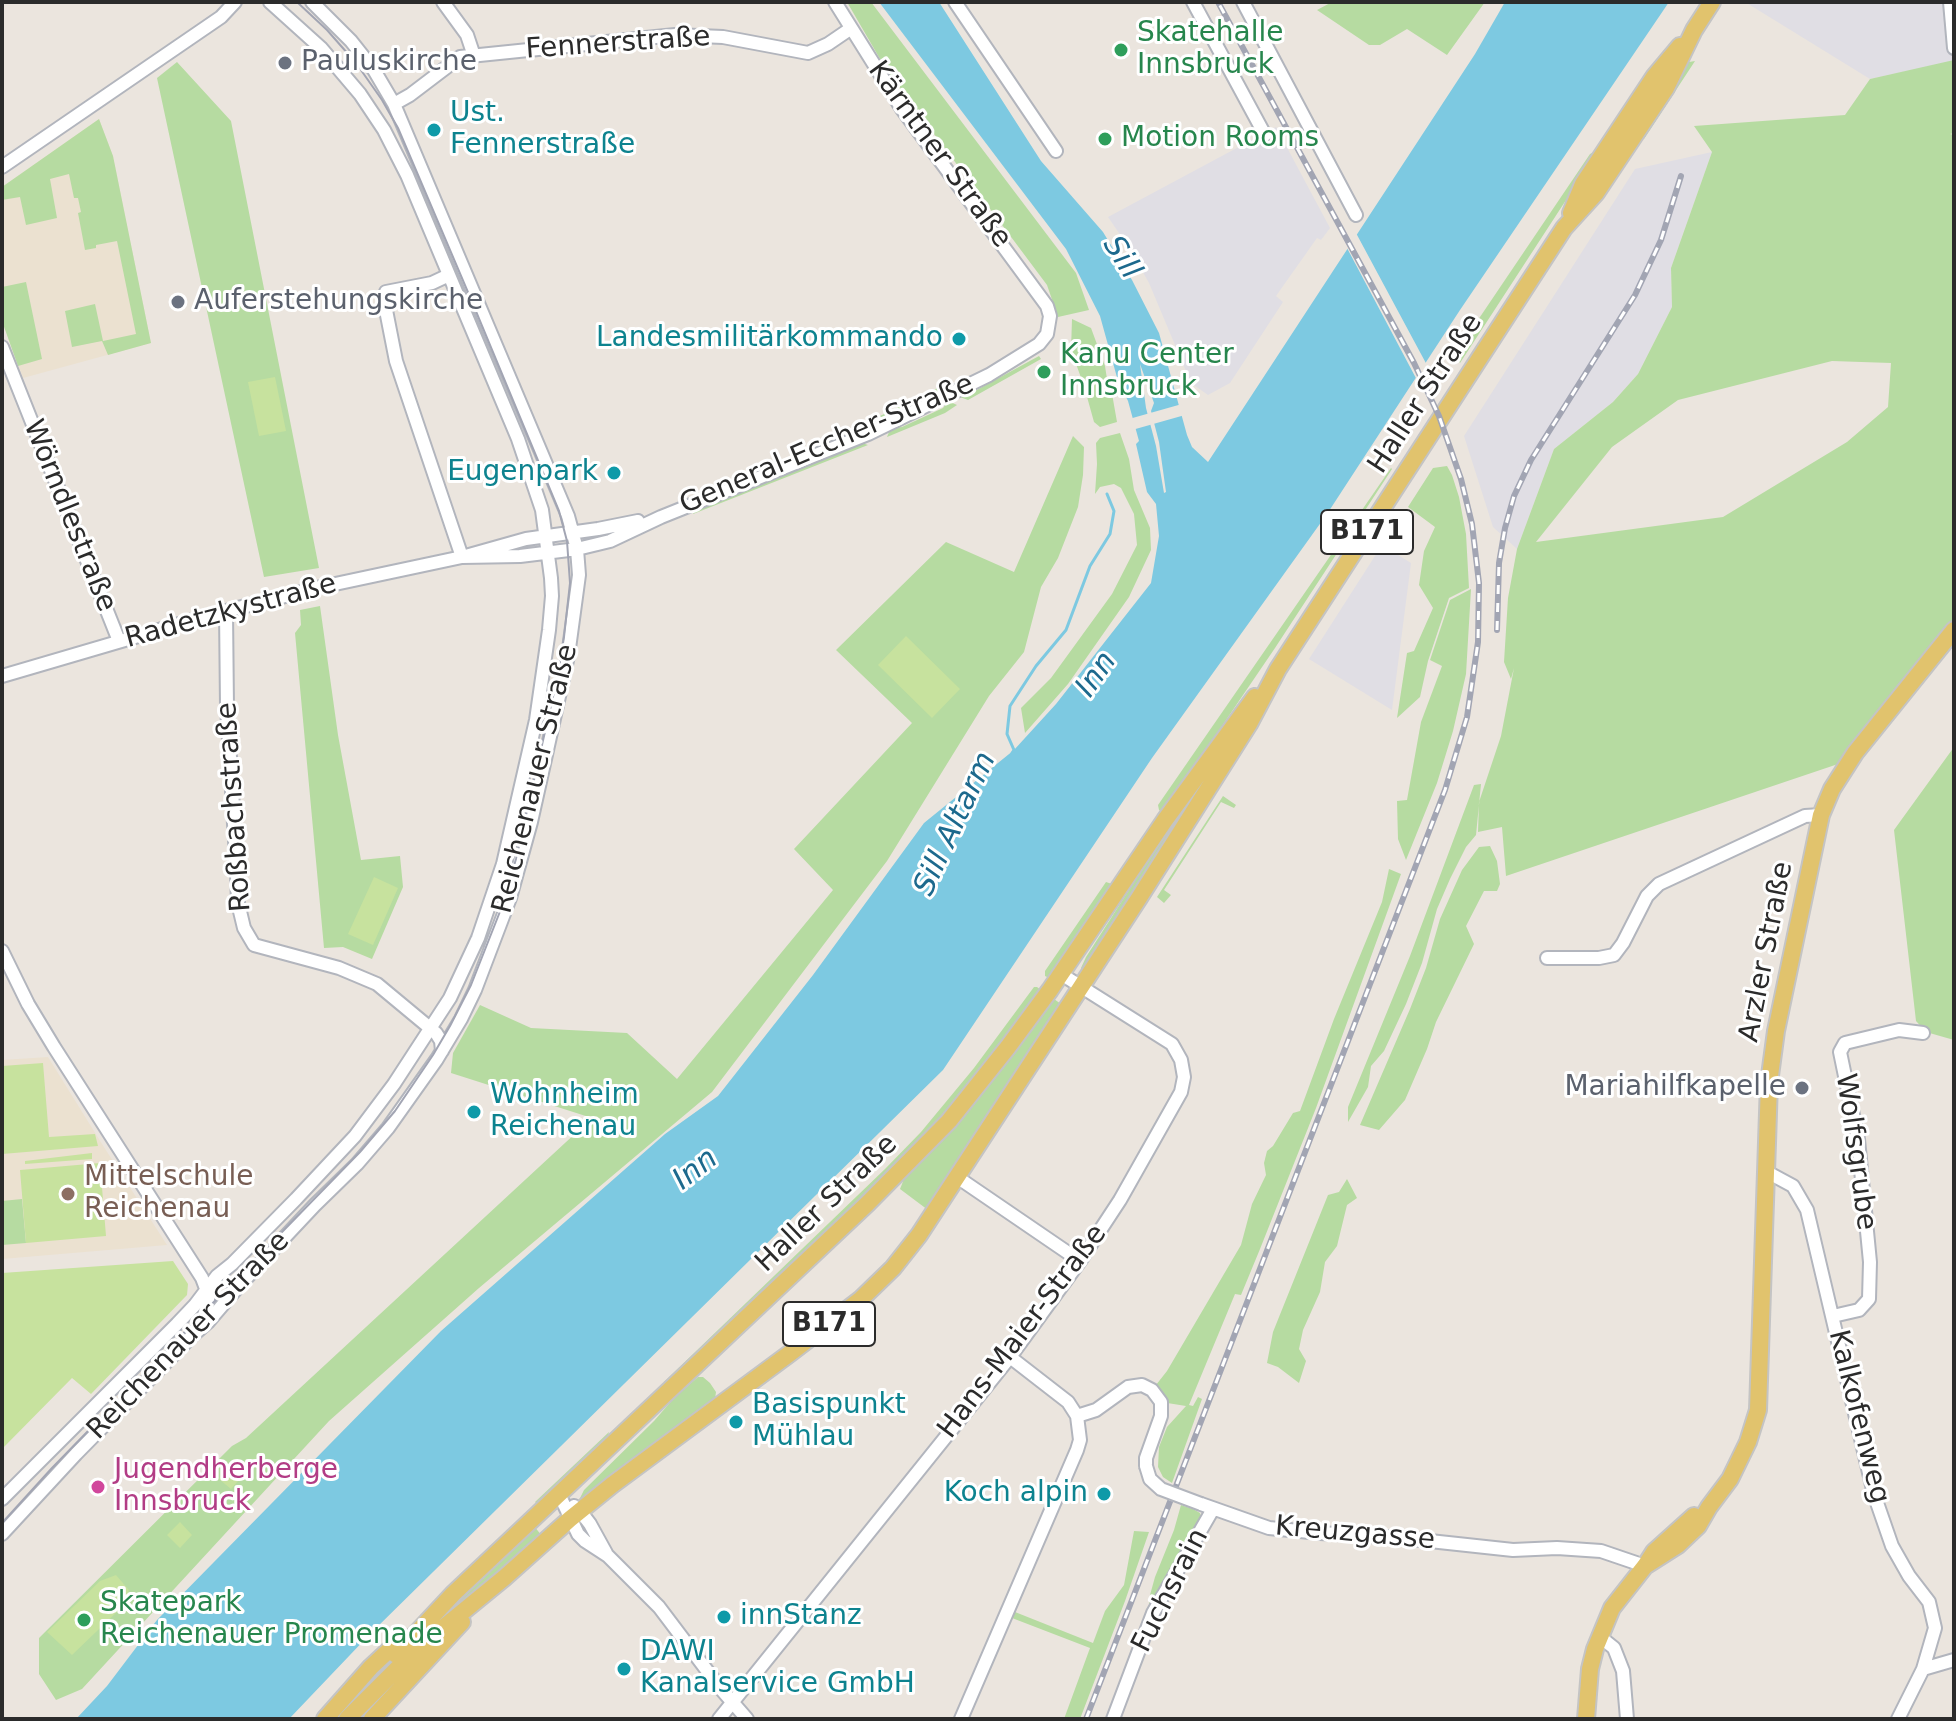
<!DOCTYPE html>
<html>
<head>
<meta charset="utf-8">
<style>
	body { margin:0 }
	#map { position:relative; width:1956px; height:1721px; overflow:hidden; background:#ebe5de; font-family:"DejaVu Sans",sans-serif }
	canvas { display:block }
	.frame { position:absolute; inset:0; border:4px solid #2b2b2b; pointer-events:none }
</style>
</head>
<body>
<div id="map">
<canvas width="1956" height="1721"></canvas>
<div class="frame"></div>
</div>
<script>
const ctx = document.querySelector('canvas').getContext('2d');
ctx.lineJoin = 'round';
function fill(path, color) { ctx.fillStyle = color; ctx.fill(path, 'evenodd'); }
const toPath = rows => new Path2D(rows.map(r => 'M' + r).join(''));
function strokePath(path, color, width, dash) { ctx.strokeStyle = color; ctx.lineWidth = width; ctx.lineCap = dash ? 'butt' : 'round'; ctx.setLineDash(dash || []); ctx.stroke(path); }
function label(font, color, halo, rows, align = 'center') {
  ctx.font = font + ' "DejaVu Sans",sans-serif'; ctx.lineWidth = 6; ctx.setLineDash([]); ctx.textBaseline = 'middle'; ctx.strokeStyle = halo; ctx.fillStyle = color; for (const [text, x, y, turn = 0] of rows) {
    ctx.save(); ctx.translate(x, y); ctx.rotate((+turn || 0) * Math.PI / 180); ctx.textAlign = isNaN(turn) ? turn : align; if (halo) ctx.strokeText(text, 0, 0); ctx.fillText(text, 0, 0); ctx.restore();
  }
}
fill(toPath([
	[1745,2,1954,2,1954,61,1870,79],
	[1276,127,1330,228,1321,240,1317,238,1276,296,1283,302,1230,383,1208,395,1191,383,1149,283,1130,249,1108,217],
	[1712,152,1671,268,1672,307,1638,374,1613,402,1554,449,1517,549,1493,527,1464,436,1635,169],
	[1382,545,1411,563,1392,710,1309,659]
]), '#e0dee4');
fill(toPath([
	[99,119,113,156,151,343,23,378,2,321,2,187],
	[48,1057,102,1144,167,1245,2,1259,2,1060]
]), '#ebe1d0');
fill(toPath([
	[847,2,871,2,1076,273,1089,310,1058,317,1047,285,887,71],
	[1332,2,1485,2,1447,55,1407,29,1380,45,1369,45,1317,10],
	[1954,60,1954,133,1950,134,1954,135,1954,628,1841,763,1506,876,1502,827,1478,832,1479,802,1501,736,1514,668,1511,679,1504,662,1508,598,1517,549,1554,449,1613,402,1638,374,1672,307,1671,268,1712,152,1694,126,1845,115,1870,79],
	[1832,361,1891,363,1888,407,1847,442,1723,517,1536,542,1612,447,1678,400],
	[1695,61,1644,139,1645,132,1689,62],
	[177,62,231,121,319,568,264,577,157,78],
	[99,119,113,156,151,343,108,355,102,341,72,347,65,311,95,304,103,341,136,334,117,241,96,245,96,248,85,250,78,213,81,212,78,198,74,198,69,174,50,179,57,218,26,225,20,197,2,200,2,187],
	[1594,152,1596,154,1460,363,1455,354,1590,154],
	[26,282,42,359,18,366,2,321,2,287],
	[1072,319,1091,328,1105,366,1107,379,1113,381,1111,388,1117,422,1100,427,1094,422,1084,386,1071,350],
	[1039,356,1041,359,968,400,957,396,966,391,973,392],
	[952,381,952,387,883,421,880,416],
	[948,401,957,405,945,413,887,437,889,432,893,428,902,427,943,408],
	[1120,433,1129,459,1134,490,1150,528,1151,550,1129,597,1068,684,1025,733,1021,708,1051,678,1112,594,1137,545,1134,514,1121,488,1114,484,1100,487,1095,494,1097,464,1096,443,1100,438],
	[1073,436,1084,447,1083,475,1078,507,1058,558,1041,587,1024,652,989,696,887,861,712,1092,479,1288,329,1421,82,1689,56,1700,39,1674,39,1638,232,1446,246,1438,592,1118,451,1073,453,1053,480,1005,531,1028,627,1033,677,1079,833,890,794,849,912,723,836,650,946,542,1014,572],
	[862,443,868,445,693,514,695,510],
	[1447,466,1452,475,1459,497,1466,534,1469,588,1449,598,1428,661,1420,697,1397,718,1407,653,1414,651,1433,608,1419,585,1424,551,1435,527,1408,507,1433,468],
	[1391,468,1392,469,1275,648,1171,801,1162,812,1159,810,1158,805],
	[1471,589,1466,674,1453,731,1437,783,1406,860,1398,839,1397,801,1407,800,1421,722,1442,666,1430,660,1450,600],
	[320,606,338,735,361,860,400,856,403,887,372,959,343,947,324,948,295,633,301,625,300,610],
	[1251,712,1083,970,1081,968,1086,957,1174,820],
	[1954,747,1954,1040,1926,1032,1916,1021,1894,830],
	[1481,784,1476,835,1466,847,1450,879,1437,909,1422,963,1406,1004,1384,1051,1371,1066,1368,1087,1348,1122,1348,1107,1410,956,1474,785],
	[1223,796,1236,805,1234,808,1221,802,1164,890,1171,895,1164,903,1157,897],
	[1490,846,1497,861,1500,884,1497,891,1484,891,1466,926,1474,944,1436,1022,1427,1049,1405,1100,1379,1130,1360,1125,1410,1009,1426,968,1440,919,1462,870,1479,847],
	[1389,869,1401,874,1316,1108,1260,1249,1241,1295,1235,1294,1189,1405,1193,1406,1198,1397,1202,1399,1172,1483,1163,1477,1158,1467,1159,1447,1167,1427,1186,1406,1161,1402,1152,1390,1167,1371,1241,1245,1252,1204,1266,1175,1264,1163,1267,1151,1273,1146,1293,1113,1300,1111,1334,1019,1382,902],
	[1106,882,1112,884,1049,978,1045,976,1045,971],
	[1034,987,1037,987,1041,990,1027,1010,957,1099,927,1133,857,1203,666,1383,664,1382,885,1169,921,1132,974,1068],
	[1054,999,1061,1004,928,1210,900,1189,906,1174,1014,1051],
	[1347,1179,1357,1198,1347,1205,1337,1246,1325,1262,1320,1292,1303,1330,1299,1349,1306,1361,1299,1383,1278,1367,1267,1363,1273,1332,1328,1195,1339,1192],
	[22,1199,26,1243,2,1245,2,1201],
	[698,1377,703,1377,710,1383,716,1392,715,1399,580,1503,578,1502,584,1490,654,1421,674,1398],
	[609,1432,607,1440,537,1504,535,1502],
	[1181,1505,1193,1509,1200,1513,1202,1520,1148,1614,1150,1595,1155,1577,1174,1530],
	[534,1526,542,1536,437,1626,423,1632],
	[1134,1531,1149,1532,1125,1601,1080,1719,1064,1719,1090,1648,1012,1618,1015,1612,1093,1643,1105,1611,1124,1585]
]), '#b6dba1');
fill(toPath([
	[275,377,286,431,259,436,248,382],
	[906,636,960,689,932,718,878,665],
	[374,877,398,888,373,945,348,934],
	[43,1063,49,1137,95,1134,98,1146,2,1154,2,1066],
	[92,1153,92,1159,25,1164,25,1161],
	[100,1163,106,1236,26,1243,20,1170],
	[173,1261,188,1284,187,1295,91,1394,72,1378,2,1449,2,1273],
	[235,1463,246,1472,231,1489,219,1479],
	[180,1522,192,1535,180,1548,167,1535],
	[116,1575,129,1590,125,1602,121,1608,72,1655,47,1632,100,1581]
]), '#c7e29e');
fill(toPath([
	[879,2,939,2,1041,161,1103,232,1132,280,1159,333,1187,435,1192,447,1208,462,1475,54,1505,2,1669,2,1460,310,1327,514,1152,758,943,1070,370,1634,289,1719,76,1719,107,1686,157,1620,441,1331,665,1134,718,1096,813,975,924,823,1014,750,1056,704,1151,583,1159,536,1156,504,1147,492,1136,444,1139,441,1128,401,1118,381,1100,316,1066,249],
	[1140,364,1154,403,1151,411,1159,442,1166,492,1164,493,1156,446,1146,408]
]), '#7dc9e1');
fill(toPath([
	[1356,233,1428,367,1418,382,1347,248],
	[1182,404,1185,415,1132,430,1129,419]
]), '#ebe5de');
strokePath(toPath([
	[1012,753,1014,750,1007,734,1010,706,1036,666,1066,630,1090,566,1110,534,1114,511,1107,494]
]), '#7dc9e1', 3);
const minor = toPath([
	[443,2,467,35,474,56],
	[955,2,1056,151],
	[1193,2,1265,135],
	[1243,2,1356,215],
	[1950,2,1954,48],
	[394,104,410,95,460,57,675,35,723,37,808,53,828,44,850,29],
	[2,167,221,17,235,2],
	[449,275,432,283,386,292,384,300,396,361,462,557],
	[2,347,119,641],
	[462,557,520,556,577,549,610,541,661,517,868,434,989,375,1039,344,1047,334,1050,316,1047,306,902,109,835,2],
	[226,611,227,707,237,874,238,903,244,928,254,945,339,968,377,984,436,1033,441,1041,442,1051],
	[2,676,210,615,321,587,462,557,526,539,598,529,638,521],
	[2,951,28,1004,54,1047,202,1278,208,1294,208,1302,206,1311,199,1324],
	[1547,958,1599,958,1614,955,1623,943,1647,896,1659,884,1805,816,1821,815],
	[1767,1172,1793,1186,1807,1210,1874,1494,1892,1546,1909,1576,1929,1602,1935,1628,1923,1669,1898,1719],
	[957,1177,1080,1261],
	[1833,1316,1859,1310,1869,1299,1870,1262,1858,1139,1840,1052,1845,1043,1899,1030,1923,1033],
	[1077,1416,1096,1410,1128,1387,1142,1385,1152,1390,1161,1402,1161,1416,1146,1458,1146,1466],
	[559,1494,578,1534,585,1541,608,1556,659,1607,721,1689,747,1719],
	[2,1499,177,1324,195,1305,217,1276,232,1264,296,1199,355,1136,394,1084,450,998,478,938,503,864,536,720,549,630,552,596,551,578,542,510,518,439,407,175,384,130,360,94,321,48,270,2],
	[1201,1504,1269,1528,1320,1533,1402,1538,1513,1550,1557,1548,1601,1551,1645,1566],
	[574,1506,580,1511,590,1524,606,1553],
	[2,1534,76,1454,192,1336,208,1322,238,1287,315,1205,357,1164,388,1128,437,1059,461,1019,475,990,510,898,531,822,568,656,579,575,577,549,568,516,394,104,374,70,351,41,312,2],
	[1599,1636,1614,1648,1623,1671,1627,1719],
	[1923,1669,1954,1660],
	[719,1719,1010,1357,1080,1261,1120,1200,1181,1092,1184,1077,1181,1060,1172,1044,1061,974],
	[961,1719,1077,1450,1080,1440,1077,1416,1068,1402,1010,1357],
	[1113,1719,1153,1613,1213,1509]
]);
const major = toPath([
	[1571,213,1583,184,1601,157,1654,77,1680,46],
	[1645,1566,1678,1545,1698,1526,1709,1507,1730,1479,1748,1442,1758,1410,1769,1083,1776,1031,1821,815,1832,789,1855,753,1954,630],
	[396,1655,453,1594,867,1204,949,1121,1008,1047,1050,990,1165,820,1255,697],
	[325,1719,371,1667,400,1640],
	[347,1719,416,1650,504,1578,570,1519,612,1485,789,1354,861,1299,893,1268,919,1235,1139,898,1249,724,1278,669,1564,228,1596,193,1666,88,1694,30,1712,2],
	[372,1719,462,1622],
	[1586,1719,1590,1669,1595,1649,1612,1608,1645,1566,1654,1552,1694,1516]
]);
strokePath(minor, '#b2b5bd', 16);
strokePath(major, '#c4c4c4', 20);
strokePath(minor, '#fff', 12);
strokePath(major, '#e1c36d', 16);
strokePath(toPath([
	[2,1523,52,1468,360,1152,395,1111,433,1055,450,1026,471,985,501,909,516,859,557,679,564,637,570,583,567,541,559,511,470,297,398,128,382,100,356,63,327,30,297,2]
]), '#a2a5b3', 2);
const rail = toPath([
	[1497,630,1499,563,1505,528,1514,496,1531,460,1635,295,1661,240,1681,176],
	[1086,1719,1445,790,1467,717,1478,642,1479,583,1472,524,1461,479,1439,416,1414,363,1218,2]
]);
strokePath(rail, '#a2a5b3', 6);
strokePath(rail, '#fff', 3, [9]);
const minorBridge = toPath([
	[1146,1466,1150,1479,1161,1489,1201,1504]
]);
strokePath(minorBridge, '#b2b5bd', 16, []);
strokePath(minorBridge, '#fff', 12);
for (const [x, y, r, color] of [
	[1121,50,8,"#2e9e5b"],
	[285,63,8,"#6b7280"],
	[434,130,8,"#0f9aa8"],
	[1105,139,8,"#2e9e5b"],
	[178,302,8,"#6b7280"],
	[959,339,8,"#0f9aa8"],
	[1044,372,8,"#2e9e5b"],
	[614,473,8,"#0f9aa8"],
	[1802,1088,8,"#6b7280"],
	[474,1112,8,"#0f9aa8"],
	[68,1194,8,"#8d6e63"],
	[736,1422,8,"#0f9aa8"],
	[98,1487,8,"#d1479c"],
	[1104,1494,8,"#0f9aa8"],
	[724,1617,8,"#0f9aa8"],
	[84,1620,8,"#2e9e5b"],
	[624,1669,8,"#0f9aa8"]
]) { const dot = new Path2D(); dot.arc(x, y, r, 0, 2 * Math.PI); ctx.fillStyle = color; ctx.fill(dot); strokePath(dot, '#fff', 3); }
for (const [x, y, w] of [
	[1367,532,92],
	[829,1324,92]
]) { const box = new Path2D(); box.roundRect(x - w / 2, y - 22, w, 44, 6); ctx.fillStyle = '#fff'; ctx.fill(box); strokePath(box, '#2b2b2b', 2); }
label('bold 26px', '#2b2b2b', null, [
	["B171",1367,532],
	["B171",829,1324]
]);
label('28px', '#27864d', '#fff', [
	["Skatehalle",1137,34],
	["Innsbruck",1137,66],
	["Motion Rooms",1121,139],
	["Kanu Center",1060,356],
	["Innsbruck",1060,388],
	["Skatepark",100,1604],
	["Reichenauer Promenade",100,1636]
], 'left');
label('28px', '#2b2b2b', '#fff', [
	["Fennerstraße",618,44,-4],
	["Kärntner Straße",939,155,54],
	["Haller Straße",1426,394,-57],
	["General-Eccher-Straße",827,445,-23],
	["Wörndlestraße",69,516,68],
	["Radetzkystraße",231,612,-15],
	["Reichenauer Straße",536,779,-76],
	["Roßbachstraße",235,807,-94],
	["Arzler Straße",1767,952,-79],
	["Wolfsgrube",1855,1152,82],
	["Haller Straße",827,1204,-44],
	["Hans-Maier-Straße",1023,1332,-53],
	["Reichenauer Straße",189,1336,-46],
	["Kalkofenweg",1858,1417,76],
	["Kreuzgasse",1355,1534,5],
	["Fuchsrain",1171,1591,-63]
]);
label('28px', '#5b616d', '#fff', [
	["Pauluskirche",301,63],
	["Auferstehungskirche",194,302],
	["Mariahilfkapelle",1786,1088,"right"]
], 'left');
label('28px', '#0d838f', '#fff', [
	["Ust.",450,114],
	["Fennerstraße",450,146],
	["Landesmilitärkommando",943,339,"right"],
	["Eugenpark",598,473,"right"],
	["Wohnheim",490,1096],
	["Reichenau",490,1128],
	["Basispunkt",752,1406],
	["Mühlau",752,1438],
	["Koch alpin",1088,1494,"right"],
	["innStanz",740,1617],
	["DAWI",640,1653],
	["Kanalservice GmbH",640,1685]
], 'left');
label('28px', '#785e54', '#fff', [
	["Mittelschule",84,1178],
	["Reichenau",84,1210]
], 'left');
label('28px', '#b23c85', '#fff', [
	["Jugendherberge",114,1471],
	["Innsbruck",114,1503]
], 'left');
label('italic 30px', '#1c698d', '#fff', [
	["Sill",1121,258,58],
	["Inn",1097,675,-55],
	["Sill Altarm",956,824,-65],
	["Inn",696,1170,-38]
]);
</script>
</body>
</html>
